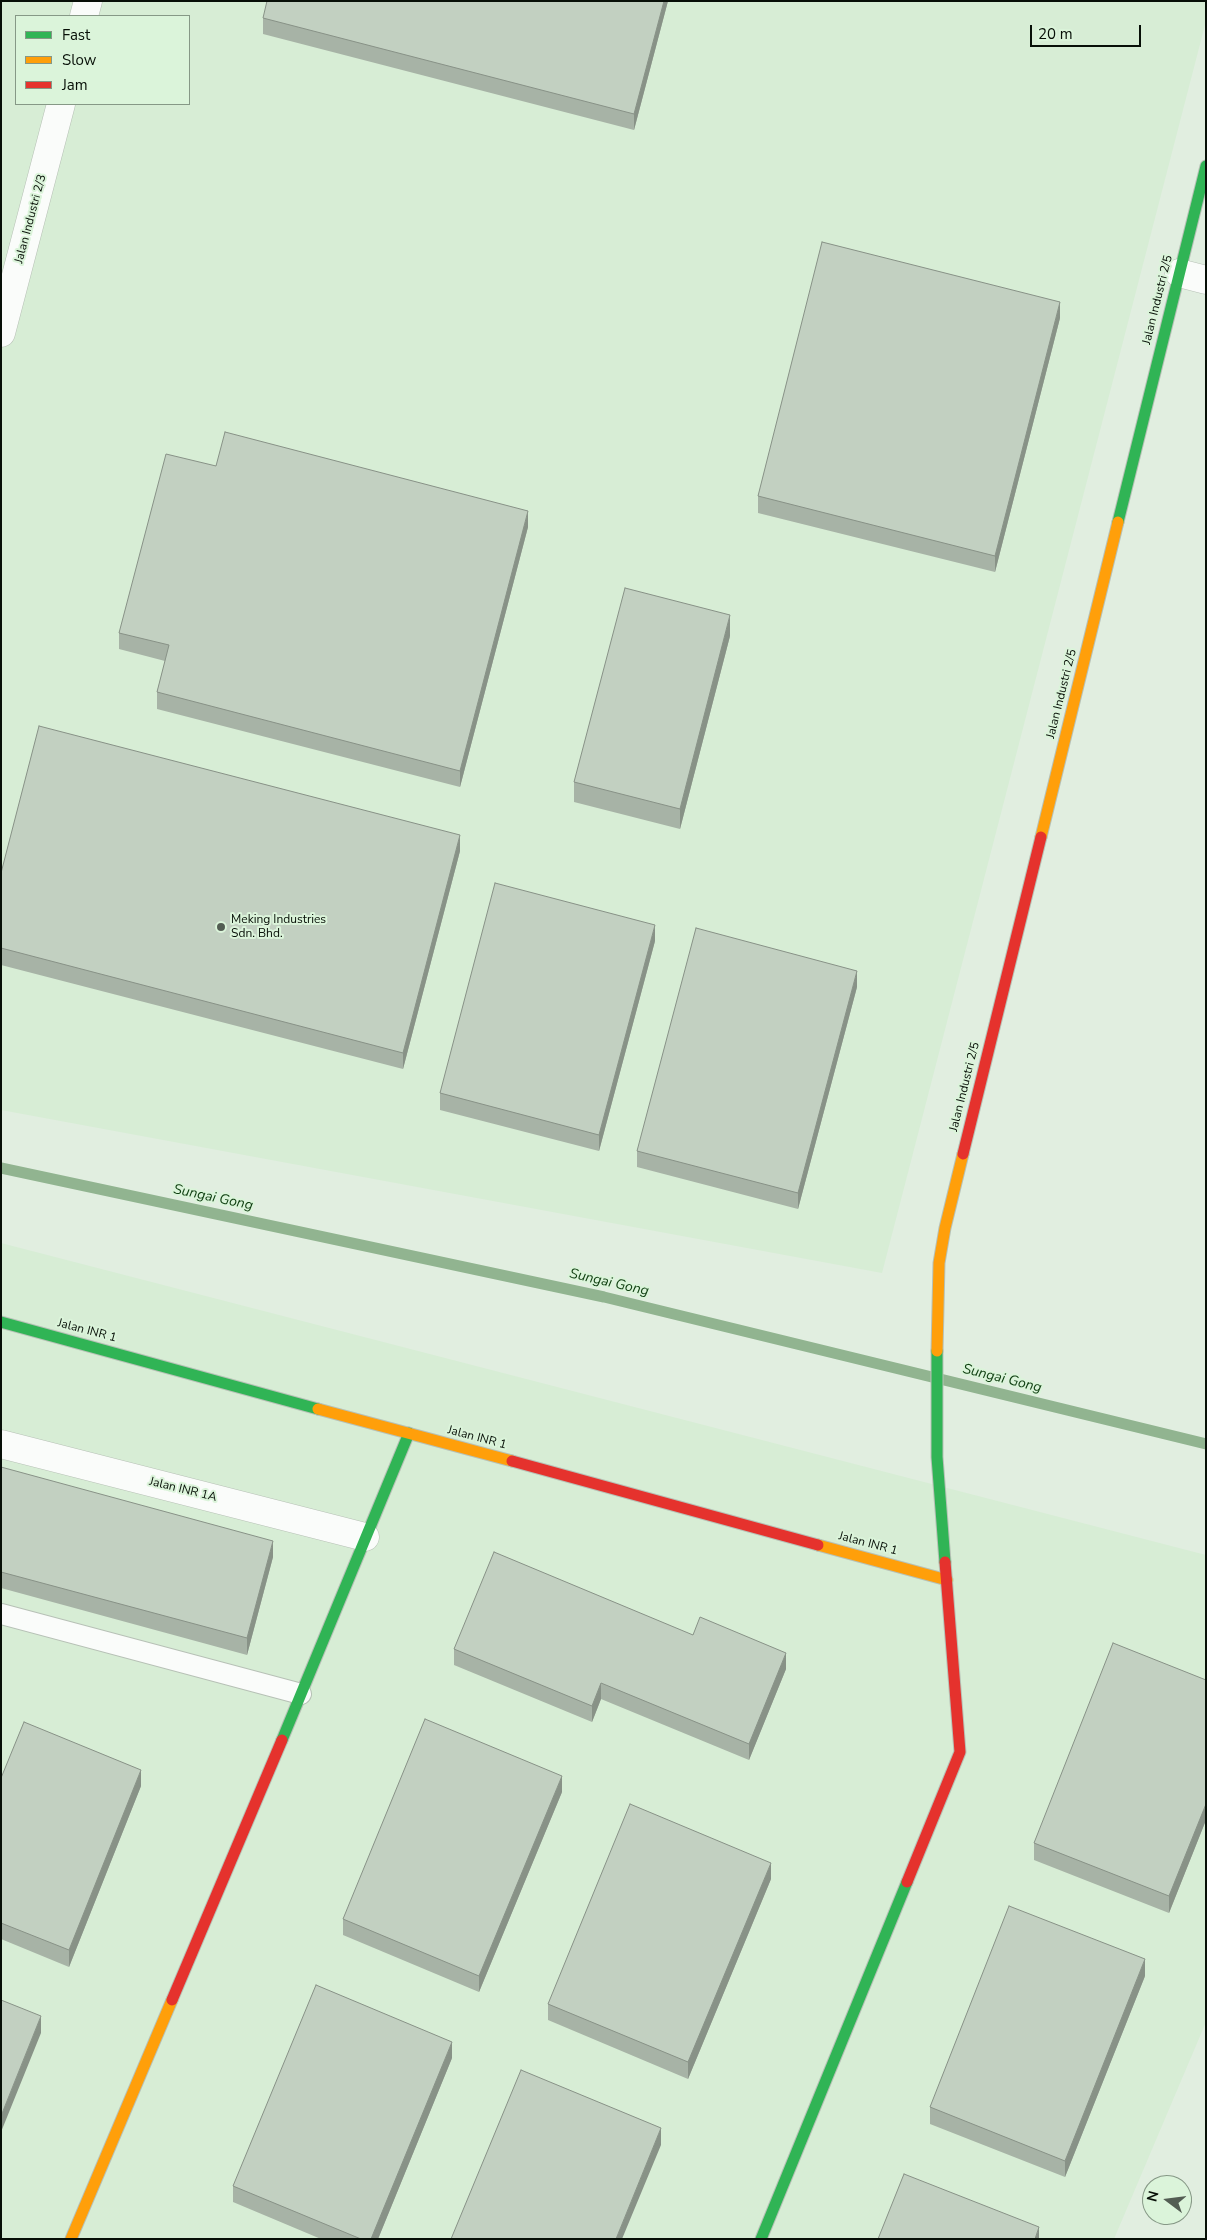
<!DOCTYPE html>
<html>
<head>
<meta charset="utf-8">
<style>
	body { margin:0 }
	#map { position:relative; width:1207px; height:2240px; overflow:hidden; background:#e1eee0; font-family:"Nunito Sans",sans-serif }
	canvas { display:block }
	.frame { position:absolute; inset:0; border:2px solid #070f07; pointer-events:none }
	.legend { position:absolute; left:15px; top:15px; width:175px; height:90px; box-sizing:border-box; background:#dbf4da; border:1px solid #869886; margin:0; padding:6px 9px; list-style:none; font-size:15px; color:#070f07 }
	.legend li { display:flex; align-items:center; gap:10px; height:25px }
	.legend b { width:25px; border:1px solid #869886 }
	.north { position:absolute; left:1142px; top:2175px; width:50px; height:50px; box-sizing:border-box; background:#dbf4da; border:1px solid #869886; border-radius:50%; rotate:285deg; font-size:14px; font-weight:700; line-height:20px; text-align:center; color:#070f07 }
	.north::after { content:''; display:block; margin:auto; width:18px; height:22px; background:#535d53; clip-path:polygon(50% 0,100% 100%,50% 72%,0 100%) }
	.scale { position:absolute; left:1030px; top:25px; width:111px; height:22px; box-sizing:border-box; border:2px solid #070f07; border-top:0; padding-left:6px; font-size:15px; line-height:18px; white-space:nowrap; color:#070f07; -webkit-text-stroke:4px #dbf4da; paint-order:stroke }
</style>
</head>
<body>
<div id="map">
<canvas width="1207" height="2240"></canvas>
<div class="frame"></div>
<ul class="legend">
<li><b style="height:6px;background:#30b455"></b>Fast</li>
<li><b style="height:6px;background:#ff9f0a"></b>Slow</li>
<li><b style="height:6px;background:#e5322d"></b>Jam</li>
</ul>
<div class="north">N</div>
<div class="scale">20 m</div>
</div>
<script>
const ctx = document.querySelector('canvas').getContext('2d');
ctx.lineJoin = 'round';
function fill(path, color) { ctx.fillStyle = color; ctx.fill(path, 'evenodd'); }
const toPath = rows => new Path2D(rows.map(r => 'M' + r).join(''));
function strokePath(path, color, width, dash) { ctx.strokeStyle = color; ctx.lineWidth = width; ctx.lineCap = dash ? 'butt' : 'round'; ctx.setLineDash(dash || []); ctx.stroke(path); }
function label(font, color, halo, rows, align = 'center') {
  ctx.font = font + ' "Nunito Sans",sans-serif'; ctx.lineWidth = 4; ctx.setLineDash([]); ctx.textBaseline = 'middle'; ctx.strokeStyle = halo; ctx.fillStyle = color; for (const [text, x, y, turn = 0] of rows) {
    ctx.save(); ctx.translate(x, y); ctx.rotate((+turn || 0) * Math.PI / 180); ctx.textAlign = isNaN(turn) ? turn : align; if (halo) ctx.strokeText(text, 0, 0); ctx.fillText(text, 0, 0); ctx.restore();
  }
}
fill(toPath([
	[1,1,1206,1,1206,21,882,1273,1,1110],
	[16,16,189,16,189,104,16,104],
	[1,1243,1206,1555,1206,2022,1114,2239,1,2239]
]), '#d7edd5');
strokePath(toPath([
	[1,1168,604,1297,1206,1444]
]), '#91b490', 11);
const lane = toPath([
	[1,1614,301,1694]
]);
const street = toPath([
	[84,16,88,1],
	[1179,273,1206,280],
	[1,333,61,104],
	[1,1444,365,1537]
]);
const fast = toPath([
	[1118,522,1206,166],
	[1,1322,318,1409],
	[937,1351,937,1457,945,1562],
	[282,1740,409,1433],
	[761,2239,907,1882]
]);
const slow = toPath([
	[1041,837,1118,522],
	[937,1351,939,1263,945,1228,963,1154],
	[318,1409,512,1461],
	[818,1545,947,1580],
	[71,2239,172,2000]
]);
const jam = toPath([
	[963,1154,1041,837],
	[512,1461,818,1545],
	[907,1882,960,1752,945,1562],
	[172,2000,282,1740]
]);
strokePath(lane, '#b7c1b6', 22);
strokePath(street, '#b7c1b6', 29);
strokePath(fast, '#b7c1b6', 13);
strokePath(slow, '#b7c1b6', 13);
strokePath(jam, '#b7c1b6', 13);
strokePath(lane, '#fafcfa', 20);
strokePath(street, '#fafcfa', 28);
strokePath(fast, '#30b455', 11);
strokePath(slow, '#ff9f0a', 11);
strokePath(jam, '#e5322d', 11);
fill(toPath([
	[668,1,634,130,263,34,263,18],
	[1060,318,995,572,758,513,758,496],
	[216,466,528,527,460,787,157,709,157,692,165,661,119,649,119,633],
	[730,636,680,829,574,802,574,782],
	[460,851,403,1069,1,965,1,873],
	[655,941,599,1151,440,1110,440,1093],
	[857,987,798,1209,637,1167,637,1151],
	[1,1467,273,1557,247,1655,1,1588],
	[693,1635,786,1669,749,1760,601,1699,592,1722,454,1665,454,1649],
	[1206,1680,1206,1820,1169,1913,1034,1860,1034,1843],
	[1,1778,141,1786,69,1967,1,1939],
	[562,1792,479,1992,343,1935,343,1919],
	[771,1879,688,2079,548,2020,548,2004],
	[1145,1976,1065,2177,930,2124,930,2107],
	[452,2058,378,2239,321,2239,233,2202,233,2186]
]), '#a7b3a6');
fill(toPath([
	[664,1,668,1,634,130,634,114],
	[1060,302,1060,318,995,572,995,556],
	[528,511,528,527,460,787,460,771],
	[730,615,730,636,680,829,680,809],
	[460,835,460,851,403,1069,403,1053],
	[655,925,655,941,599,1151,599,1135],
	[857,971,857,987,798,1209,798,1193],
	[273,1541,273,1557,247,1655,247,1638],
	[786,1653,786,1669,749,1760,749,1744],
	[601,1683,601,1699,592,1722,592,1706],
	[141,1770,141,1786,69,1967,69,1950],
	[562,1776,562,1792,479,1992,479,1976],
	[1206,1804,1206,1820,1169,1913,1169,1896],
	[771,1863,771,1879,688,2079,688,2062],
	[1145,1959,1145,1976,1065,2177,1065,2161],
	[41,2016,41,2033,1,2132,1,2116],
	[452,2042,452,2058,378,2239,371,2239],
	[661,2128,661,2145,622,2239,616,2239],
	[1039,2227,1039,2239,1035,2239]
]), '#889287');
const building = toPath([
	[267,1,664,1,634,114,263,18,267,1],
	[822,242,1060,302,995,556,758,496,822,242],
	[225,432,528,511,460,771,157,692,169,645,119,633,166,454,216,466,225,432],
	[625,588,730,615,680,809,574,782,625,588],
	[39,726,460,835,403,1053,1,948,1,873,39,726],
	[495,883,655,925,599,1135,440,1093,495,883],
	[696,928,857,971,798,1193,637,1151,696,928],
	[1,1467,273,1541,247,1638,1,1572,1,1467],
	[494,1552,693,1635,700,1617,786,1653,749,1744,601,1683,592,1706,454,1649,494,1552],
	[1113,1643,1206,1680,1206,1804,1169,1896,1034,1843,1113,1643],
	[425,1719,562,1776,479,1976,343,1919,425,1719],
	[24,1722,141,1770,69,1950,1,1923,1,1778,24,1722],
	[630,1804,771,1863,688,2062,548,2004,630,1804],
	[1009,1906,1145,1959,1065,2161,930,2107,1009,1906],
	[316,1985,452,2042,371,2239,361,2239,233,2186,316,1985],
	[1,2000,41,2016,1,2116,1,2000],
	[521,2070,661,2128,616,2239,451,2239,521,2070],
	[904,2174,1039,2227,1035,2239,878,2239,904,2174]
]);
fill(building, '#c2d0c1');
strokePath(building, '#889287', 1);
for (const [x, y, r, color] of [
	[221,927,5,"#535d53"]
]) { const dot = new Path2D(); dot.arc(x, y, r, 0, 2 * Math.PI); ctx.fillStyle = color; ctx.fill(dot); strokePath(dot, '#dbf4da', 2); }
label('12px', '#070f07', '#dbf4da', [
	["Jalan Industri 2/3",31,219,-75],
	["Jalan Industri 2/5",1158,300,-76],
	["Jalan Industri 2/5",1062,694,-76],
	["Jalan Industri 2/5",965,1087,-76],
	["Jalan INR 1",87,1331,15],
	["Jalan INR 1",477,1438,15],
	["Jalan INR 1A",183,1490,14],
	["Jalan INR 1",868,1544,15]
]);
label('12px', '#070f07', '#dbf4da', [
	["Meking Industries",231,920],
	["Sdn. Bhd.",231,934]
], 'left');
label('italic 14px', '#0e3e10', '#dbf4da', [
	["Sungai Gong",213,1198,12],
	["Sungai Gong",609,1283,13],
	["Sungai Gong",1002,1379,14]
]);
</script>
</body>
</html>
